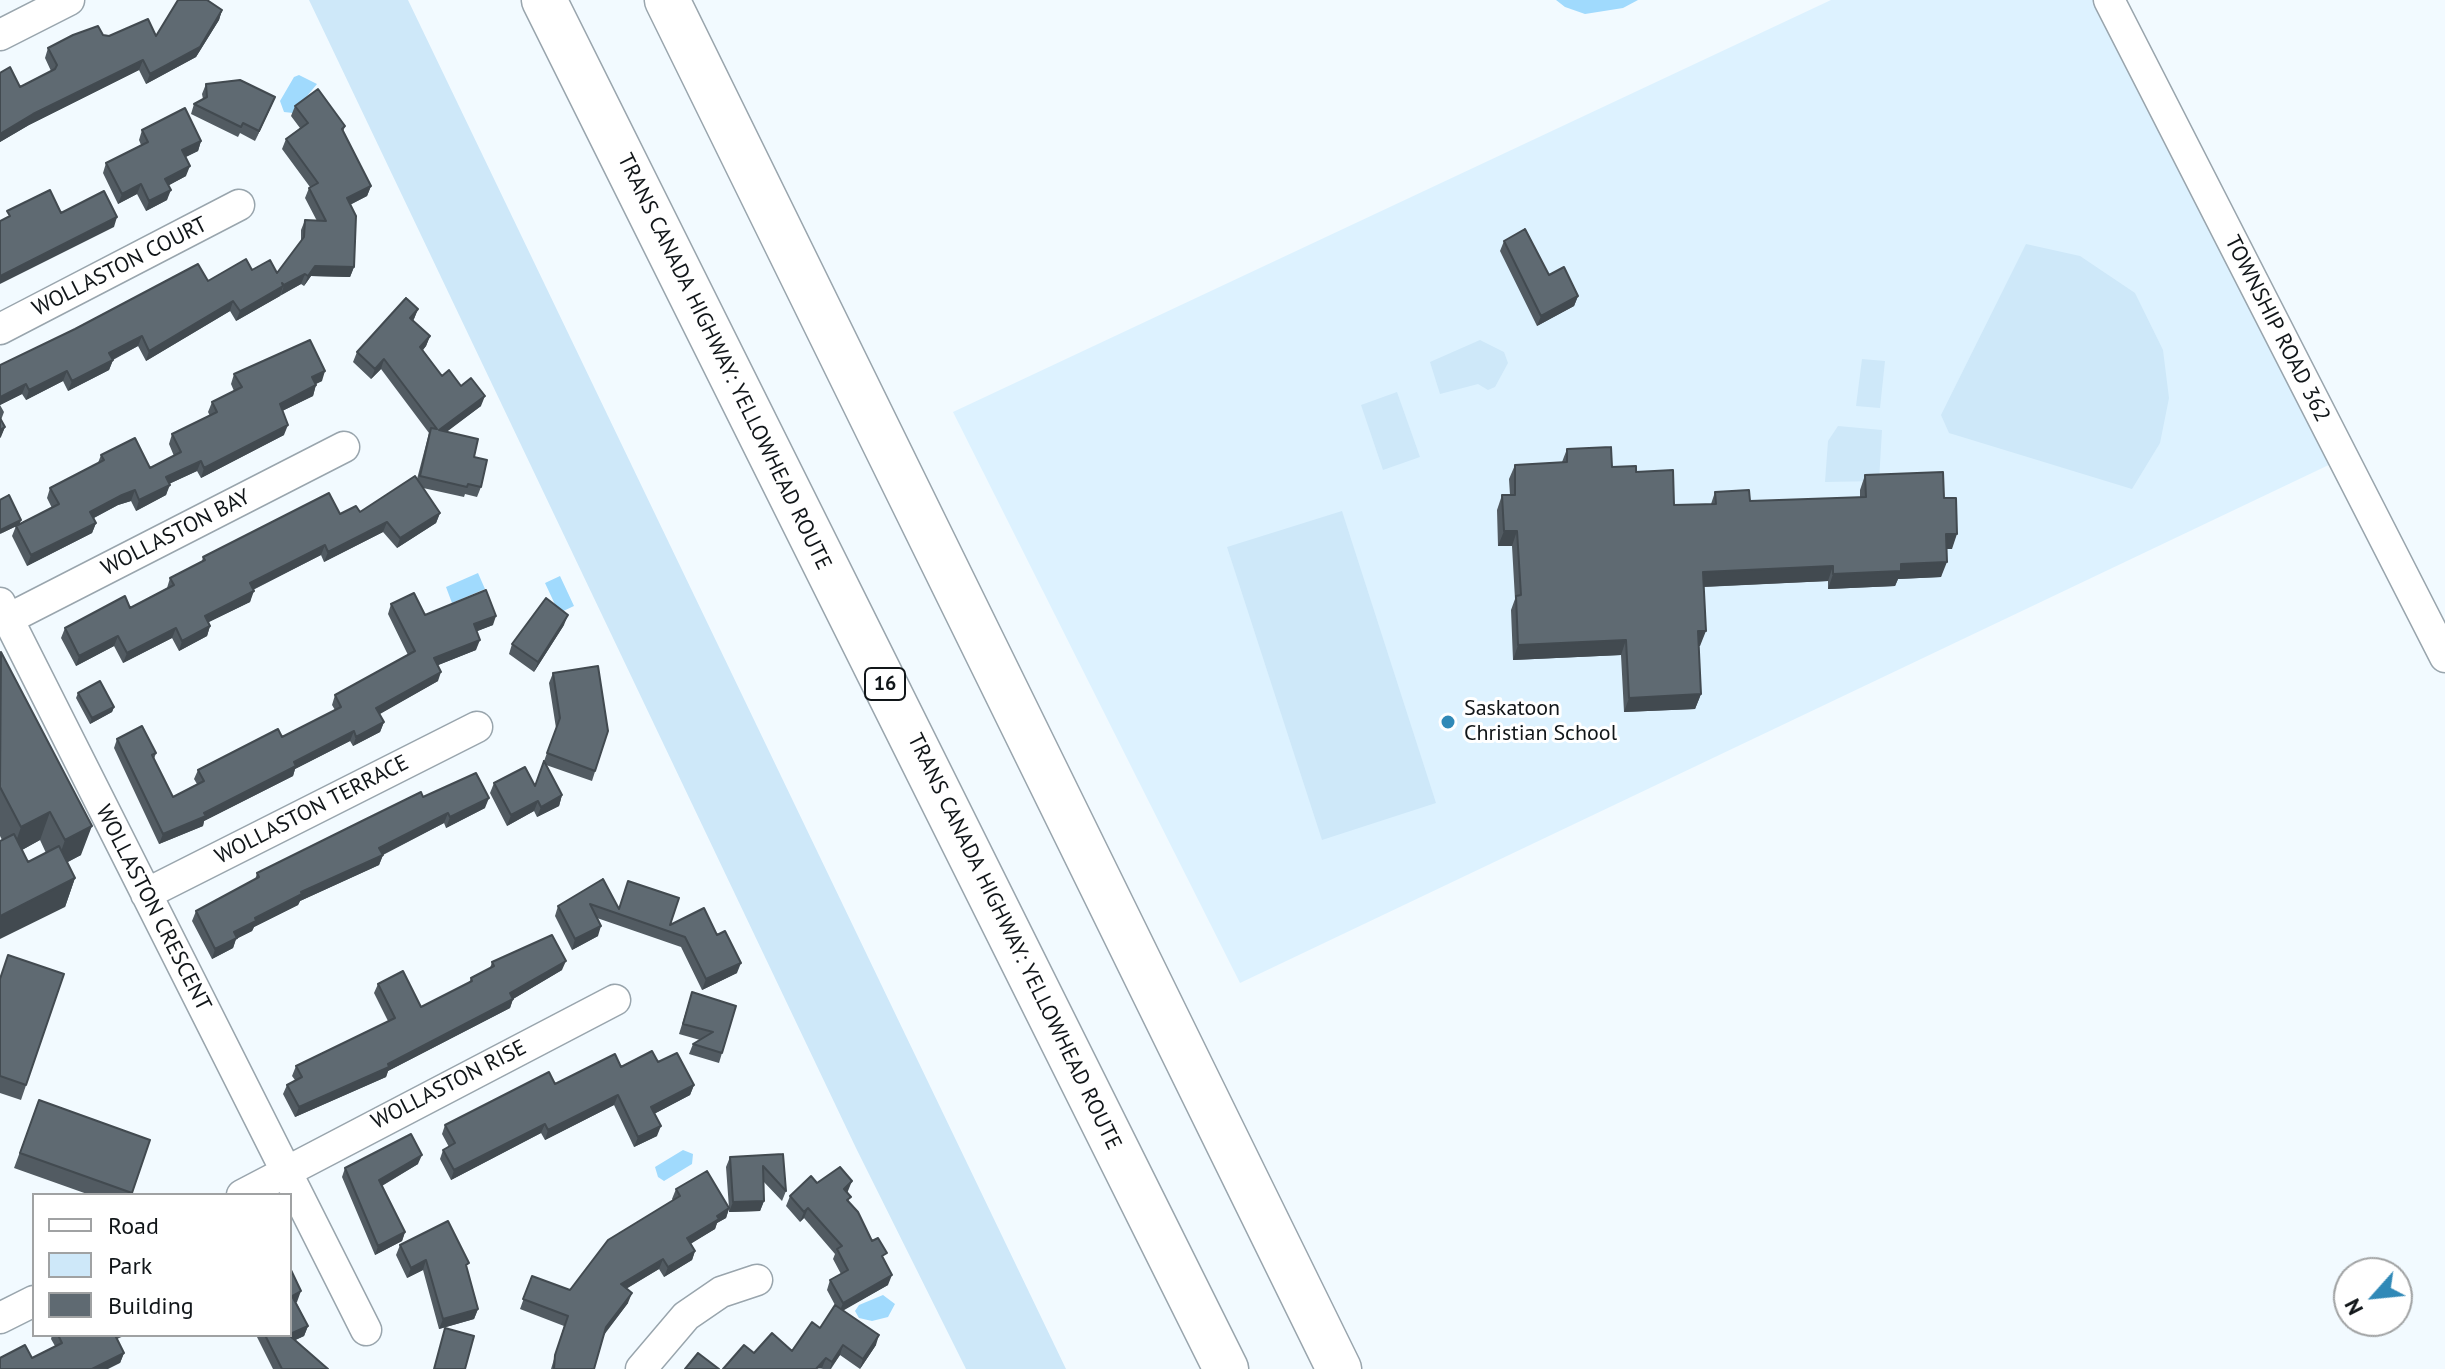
<!DOCTYPE html>
<html>
<head>
<meta charset="utf-8">
<style>
	body { margin:0 }
	#map { position:relative; width:2445px; height:1369px; overflow:hidden; background:#f2faff; font-family:"PT Sans",sans-serif }
	canvas { display:block }
	.legend { position:absolute; left:32px; top:1193px; width:260px; height:144px; box-sizing:border-box; background:#fff; border:2px solid #a0a2a3; margin:0; padding:10px 14px; list-style:none; font-size:24px; color:#111619 }
	.legend li { display:flex; align-items:center; gap:16px; height:40px }
	.legend b { width:40px; border:2px solid #a0a2a3 }
	.north { position:absolute; left:2333px; top:1257px; width:80px; height:80px; box-sizing:border-box; background:#fff; border:2px solid #a0a2a3; border-radius:50%; rotate:243deg; font-size:22px; font-weight:700; line-height:32px; text-align:center; color:#111619 }
	.north::after { content:''; display:block; margin:auto; width:28px; height:36px; background:#3089b7; clip-path:polygon(50% 0,100% 100%,50% 72%,0 100%) }
</style>
</head>
<body>
<div id="map">
<canvas width="2445" height="1369"></canvas>
<ul class="legend">
<li><b style="height:10px;background:#fff"></b>Road</li>
<li><b style="height:22px;background:#cee8f9"></b>Park</li>
<li><b style="height:22px;background:#5f6a72"></b>Building</li>
</ul>
<div class="north">N</div>
</div>
<script>
const ctx = document.querySelector('canvas').getContext('2d');
ctx.lineJoin = 'round';
function fill(path, color) { ctx.fillStyle = color; ctx.fill(path, 'evenodd'); }
const toPath = rows => new Path2D(rows.map(r => 'M' + r).join(''));
function strokePath(path, color, width, dash) { ctx.strokeStyle = color; ctx.lineWidth = width; ctx.lineCap = dash ? 'butt' : 'round'; ctx.setLineDash(dash || []); ctx.stroke(path); }
function label(font, color, halo, rows, align = 'center') {
  ctx.font = font + ' "PT Sans",sans-serif'; ctx.lineWidth = 6; ctx.setLineDash([]); ctx.textBaseline = 'middle'; ctx.strokeStyle = halo; ctx.fillStyle = color; for (const [text, x, y, turn = 0] of rows) {
    ctx.save(); ctx.translate(x, y); ctx.rotate((+turn || 0) * Math.PI / 180); ctx.textAlign = isNaN(turn) ? turn : align; if (halo) ctx.strokeText(text, 0, 0); ctx.fillText(text, 0, 0); ctx.restore();
  }
}
fill(toPath([
	[1831,0,2100,0,2335,462,1240,983,953,412]
]), '#ddf2ff');
fill(toPath([
	[309,0,408,0,1066,1369,966,1369,856,1148],
	[2026,244,2080,256,2135,293,2163,350,2169,398,2160,443,2132,489,1949,433,1941,415],
	[1480,340,1504,352,1508,363,1495,387,1488,390,1478,384,1440,394,1430,362],
	[1862,359,1885,361,1880,408,1856,406],
	[1397,392,1420,457,1383,470,1361,405],
	[1838,426,1882,430,1879,481,1825,482,1828,441],
	[1342,511,1436,803,1322,840,1227,547]
]), '#cee8f9');
fill(toPath([
	[1556,0,1638,0,1623,8,1585,14,1565,7],
	[299,75,317,84,293,113,284,112,280,101,294,77],
	[478,573,485,589,452,603,446,587],
	[560,576,574,606,559,613,545,583],
	[683,1150,693,1154,692,1164,664,1181,658,1177,655,1167],
	[883,1295,895,1304,888,1317,872,1321,859,1318,855,1311,859,1305]
]), '#a0dafd');
const minor = toPath([
	[2109,0,2445,657],
	[0,35,69,0],
	[0,329,239,205],
	[0,603,366,1330],
	[8,619,344,447],
	[146,894,477,727],
	[242,1195,615,1000],
	[0,1318,34,1301],
	[641,1369,686,1316,721,1292,757,1280]
]);
const highway = toPath([
	[544,0,1226,1369],
	[667,0,1339,1369]
]);
strokePath(minor, '#99a5ad', 33);
strokePath(highway, '#99a5ad', 47);
strokePath(minor, '#fff', 30);
strokePath(highway, '#fff', 44);
fill(toPath([
	[222,10,219,20,196,57,146,84,139,70,29,125,0,142,0,73,20,87,51,71,45,58,48,48,103,35,156,36],
	[206,84,275,97,255,141,240,133,238,137,191,114,194,104,203,99,202,94],
	[318,89,345,126,343,132,371,186,367,196,350,205,356,216,354,267,350,277,311,276,304,286,301,284,236,321,230,311,146,361,138,346,113,360,109,370,68,391,63,381,26,400,22,394,0,405,4,412,1,420,5,427,0,438,0,365,75,329,198,264,208,281,246,259,252,270,270,260,277,273,301,242,301,230,305,220,317,221,305,198,309,188,310,187,282,149,286,139,300,128,291,116,295,106],
	[142,130,201,141,198,151,185,157,186,176,169,185,167,200,146,211,137,194,118,204,103,173,106,163,141,145,139,140],
	[1504,241,1578,296,1574,306,1537,326,1500,251],
	[418,309,413,321,430,336,426,346,423,350,442,376,461,386,481,406,447,431,474,457,481,487,477,497,465,494,464,497,423,488,440,513,436,523,397,548,383,532,324,562,321,555,253,590,250,602,208,622,210,626,207,636,179,651,172,638,123,663,114,646,76,666,61,638,65,628,130,608,167,588,170,578,202,561,203,557,340,514,360,512,417,479,429,433,381,369,371,379,353,362,357,352],
	[234,374,322,381,316,384,313,396,282,411,284,435,201,478,197,471,169,484,166,495,136,511,131,501,118,505,94,518,96,523,92,533,27,566,12,536,16,526,0,534,21,520,19,525,52,508,47,498,50,488,98,463,101,455,150,468,174,456,169,444,172,434,210,416,208,412,212,402,234,391,231,384],
	[1567,449,1612,467,1636,472,1674,505,1711,504,1715,492,1750,501,1860,497,1860,490,1865,475,1944,498,1952,549,1946,549,1941,577,1898,579,1895,586,1828,589,1828,581,1704,587,1700,646,1699,646,1701,694,1695,709,1624,712,1621,655,1513,660,1511,610,1515,599,1512,546,1498,546,1497,510,1502,495,1510,495,1509,479,1515,465,1562,462],
	[391,604,425,615,493,625,477,631,476,650,438,665,438,681,379,714,384,722,380,732,353,746,350,741,295,769,293,776,204,821,203,826,159,844,114,748,117,739,156,753,154,759,173,797,197,784,194,779,198,770,282,737,335,710,332,705,335,695,408,655,388,614],
	[564,625,534,672,509,654,512,644],
	[0,653,81,855,67,862,75,878,65,907,2,840,0,836],
	[40,840,46,853,28,862,22,850],
	[553,673,608,731,592,781,546,765,562,795,559,806,537,817,534,811,507,826,490,793,494,783,535,786,556,728,549,683],
	[78,693,114,707,112,712,90,724,76,698],
	[423,797,485,808,446,828,444,823,383,855,379,865,300,901,298,905,254,927,252,931,236,939,233,948,212,959,192,921,196,911,255,880,257,873],
	[603,879,619,909,670,925,737,973,702,990,681,947,597,918,598,936,572,950,555,916,558,906],
	[492,962,562,970,513,999,510,1008,388,1071,386,1077,295,1117,283,1094,287,1085,295,1080,292,1076,296,1066,388,1021,374,993,378,984,421,1007,469,983,471,978,490,968],
	[64,974,21,1100,0,1093,0,978],
	[692,992,722,1053,719,1063,689,1054,693,1044,700,1040,679,1034],
	[658,1062,694,1085,690,1095,654,1114,657,1136,634,1147,614,1105,545,1140,541,1133,451,1180,440,1159,443,1150,449,1147,442,1134,445,1125,555,1084,621,1067],
	[39,1100,150,1140,131,1195,90,1195,14,1168],
	[783,1154,786,1191,782,1201,763,1181,764,1201,760,1211,729,1212,729,1209,726,1218,717,1223,715,1229,691,1243,695,1251,692,1260,664,1277,659,1269,626,1289,628,1303,604,1335,594,1369,551,1369,564,1326,520,1309,532,1276,570,1290,673,1201,672,1199,676,1189,729,1208,726,1167,730,1157],
	[418,1164,382,1186,405,1232,402,1241,375,1255,342,1177,345,1168],
	[817,1183,848,1191,847,1193,849,1202,884,1261,888,1285,843,1310,876,1345,860,1369,840,1355,831,1369,823,1369,754,1353,792,1351,820,1328,835,1305,827,1290,830,1280,841,1274,833,1259,835,1254,804,1218,800,1222,786,1206,790,1196],
	[400,1245,467,1269,478,1309,474,1319,439,1329,423,1270,407,1278,396,1255],
	[290,1268,297,1302,296,1302,308,1326,304,1336,295,1340,328,1369,273,1369,256,1335,290,1335],
	[52,1335,126,1335,117,1339,124,1353,120,1363,32,1358,55,1346,51,1339]
]), '#525b62');
fill(toPath([
	[222,10,219,20,196,57,146,84,150,74],
	[143,60,139,70,29,125,0,142,0,134,33,114],
	[275,97,271,107,255,141,259,131],
	[201,141,198,151,178,161,182,150],
	[190,166,186,176,162,189,165,179],
	[141,184,137,194,118,204,122,194],
	[371,186,367,196,343,208,347,198],
	[171,190,167,200,146,211,149,201],
	[117,217,114,227,0,284,0,276],
	[315,266,354,267,350,277,311,276,304,286,308,276],
	[305,274,301,284,281,295,284,285],
	[283,286,280,296,236,321,240,311],
	[1578,296,1574,306,1537,326,1541,316],
	[233,301,230,311,146,361,149,351],
	[418,309,414,319,406,328,410,318],
	[142,336,138,346,106,363,109,353],
	[430,336,426,346,417,357,420,347],
	[384,359,381,369,371,379,375,369],
	[113,360,109,370,68,391,72,381],
	[67,371,63,381,26,400,29,390],
	[325,371,322,381,309,387,312,377],
	[26,384,22,394,0,405,0,397],
	[316,385,313,396,276,414,280,404],
	[485,396,481,406,436,440,439,430],
	[288,425,284,435,201,478,204,468],
	[5,427,1,437,0,438,0,430],
	[201,461,197,471,162,487,166,477],
	[170,485,166,495,136,511,139,500],
	[135,490,131,501,118,505,86,522,90,512,122,495],
	[440,513,436,523,397,548,400,538],
	[21,520,19,525,0,534,0,530],
	[387,522,383,532,324,562,328,552],
	[96,523,92,533,27,566,31,555],
	[1504,531,1517,531,1512,546,1498,546],
	[1946,534,1957,534,1952,549,1940,549],
	[325,545,321,555,246,593,250,583],
	[1947,562,1941,577,1898,579,1895,586,1828,589,1833,574,1901,564],
	[1833,566,1828,581,1698,587,1703,572],
	[254,591,250,602,201,626,205,616],
	[568,615,564,625,534,672,538,662],
	[496,616,493,625,470,634,474,624],
	[210,626,207,636,179,651,182,641],
	[176,628,172,638,123,663,127,653],
	[1698,631,1706,631,1700,646,1692,646],
	[118,636,114,646,76,666,79,656],
	[480,640,476,650,431,668,434,658],
	[1626,640,1621,655,1513,660,1518,645],
	[441,672,438,681,373,718,376,708],
	[1701,694,1695,709,1624,712,1629,698],
	[114,707,112,712,90,724,92,718],
	[384,722,380,732,353,746,356,737],
	[354,731,350,741,295,769,293,776,204,821,203,826,159,844,163,834,204,813,294,762],
	[562,795,559,806,537,817,541,807],
	[489,798,485,808,446,828,450,817],
	[538,801,534,811,507,826,511,815],
	[50,812,40,840,11,856,21,827],
	[448,813,444,823,376,858,379,848],
	[92,826,81,855,55,869,65,840],
	[383,855,379,865,300,901,298,905,254,927,252,931,236,939,233,948,212,959,215,949,234,932,255,918,301,892],
	[75,878,65,907,0,939,0,916],
	[601,926,598,936,572,950,575,939],
	[566,961,562,970,513,999,510,1008,388,1071,386,1077,295,1117,299,1107,388,1064],
	[741,963,737,973,702,990,706,979],
	[694,1085,690,1095,648,1117,651,1107],
	[618,1095,614,1105,545,1140,548,1130],
	[545,1124,541,1133,451,1180,454,1170],
	[661,1126,657,1136,634,1147,638,1137],
	[422,1155,418,1164,376,1189,379,1180],
	[852,1181,848,1191,840,1199,844,1189],
	[764,1201,760,1211,729,1212,733,1202],
	[729,1208,726,1218,717,1223,715,1229,684,1248,687,1238],
	[808,1208,804,1218,800,1222,804,1212],
	[405,1232,402,1241,375,1255,378,1246],
	[695,1251,692,1260,664,1277,668,1267],
	[663,1259,659,1269,617,1294,621,1284],
	[426,1260,423,1270,407,1278,411,1268],
	[892,1275,888,1285,839,1313,843,1303],
	[301,1291,297,1302,290,1305,292,1296],
	[632,1293,628,1303,602,1337,606,1327],
	[478,1309,474,1319,439,1329,443,1319],
	[308,1326,304,1336,285,1345,289,1335],
	[879,1335,876,1345,860,1369,863,1359],
	[843,1345,840,1355,830,1369,832,1362],
	[124,1353,120,1363,108,1369,92,1369],
	[826,1358,822,1368,816,1369]
]), '#424a50');
const building = toPath([
	[178,0,207,0,222,10,200,47,150,74,143,60,33,114,0,134,0,73,10,67,20,87,55,69,57,65,48,48,73,35,98,26,103,35,109,36,148,19,156,36,178,0],
	[240,80,275,97,259,131,243,123,241,127,194,104,207,97,206,84,240,80],
	[318,89,345,126,342,129,371,186,347,198,356,216,354,267,315,266,308,276,305,274,284,285,282,283,283,286,240,311,233,301,149,351,142,336,109,353,113,360,72,381,67,371,29,390,26,384,0,397,0,365,75,329,198,264,208,281,246,259,252,270,270,260,277,273,304,237,305,220,326,221,309,188,318,183,286,139,308,123,295,106,318,89],
	[185,108,201,141,182,150,190,166,165,179,171,190,149,201,141,184,122,194,106,163,148,142,142,130,185,108],
	[50,190,61,213,104,191,117,217,0,276,0,221,10,216,7,211,50,190],
	[1525,229,1549,275,1564,267,1578,296,1541,316,1504,241,1525,229],
	[406,298,418,309,410,318,430,336,420,347,442,376,449,370,461,386,471,378,485,396,439,430,478,439,474,457,487,460,481,487,468,484,467,487,420,476,431,428,437,429,384,359,375,369,357,352,406,298],
	[310,340,325,371,312,377,316,385,280,404,288,425,204,468,201,461,166,477,170,485,139,500,135,490,122,495,90,512,96,523,31,555,16,526,59,504,50,488,104,460,101,455,135,438,150,468,181,452,172,434,217,412,212,402,242,387,234,374,310,340],
	[0,418,5,427,0,430,0,418],
	[1611,447,1612,467,1636,466,1636,472,1673,470,1674,505,1716,504,1715,492,1749,490,1750,501,1866,497,1865,475,1943,472,1944,498,1956,498,1957,534,1946,534,1947,562,1901,564,1901,571,1833,574,1833,566,1703,572,1706,631,1698,631,1701,694,1629,698,1626,640,1518,645,1516,596,1521,595,1517,531,1504,531,1502,495,1515,495,1515,465,1567,462,1567,449,1611,447],
	[415,476,440,513,400,538,387,522,328,552,325,545,250,583,254,591,205,616,210,626,182,641,176,628,127,653,118,636,79,656,65,628,125,596,130,608,174,585,170,578,205,560,203,557,329,493,340,514,356,506,360,512,415,476],
	[9,495,21,520,0,530,0,500,9,495],
	[486,590,496,616,474,624,480,640,434,658,441,672,376,708,384,722,356,737,354,731,294,762,296,766,204,813,206,816,163,834,117,739,142,726,156,753,152,755,173,797,204,781,198,770,278,729,282,737,341,707,335,695,415,651,391,604,414,593,425,615,486,590],
	[546,598,568,615,538,662,512,644,546,598],
	[1,652,92,826,65,840,50,812,21,827,0,787,1,652],
	[598,666,608,731,595,771,547,753,560,718,553,673,598,666],
	[100,681,114,707,92,718,78,693,100,681],
	[544,761,562,795,541,807,538,801,511,815,494,783,525,767,535,786,544,761],
	[476,773,489,798,450,817,448,813,379,848,383,855,301,892,302,894,255,918,256,921,234,932,237,938,215,949,196,911,259,877,257,873,364,820,421,792,423,797,476,773],
	[14,834,28,862,59,846,75,878,0,916,0,841,14,834],
	[603,879,619,909,628,881,679,898,670,925,704,908,717,935,725,931,741,963,706,979,685,937,590,904,601,926,575,939,558,906,603,879],
	[552,935,566,961,510,993,513,999,388,1064,389,1067,299,1107,287,1085,302,1077,296,1066,395,1018,378,984,403,971,421,1007,472,981,471,978,494,966,492,962,552,935],
	[8,955,64,974,26,1085,0,1076,0,979,8,955],
	[692,992,736,1006,722,1053,693,1044,713,1032,683,1024,692,992],
	[652,1051,658,1062,677,1053,694,1085,651,1107,661,1126,638,1137,618,1095,548,1130,545,1124,454,1170,443,1150,455,1143,445,1125,549,1072,555,1084,615,1054,621,1067,652,1051],
	[39,1100,150,1140,132,1193,20,1153,39,1100],
	[411,1134,422,1155,379,1180,405,1232,378,1246,345,1168,411,1134],
	[783,1154,786,1191,763,1166,764,1201,733,1202,730,1157,783,1154],
	[840,1167,852,1181,844,1189,851,1197,847,1200,858,1212,872,1241,878,1238,887,1253,882,1256,892,1275,843,1303,830,1280,848,1270,837,1249,842,1246,808,1208,804,1212,790,1196,811,1176,817,1183,840,1167],
	[707,1171,729,1208,717,1216,719,1219,687,1238,695,1251,668,1267,663,1259,621,1284,632,1293,606,1327,594,1369,554,1369,555,1355,568,1316,523,1299,532,1276,570,1290,608,1240,680,1196,676,1189,707,1171],
	[448,1221,469,1263,466,1265,478,1309,443,1319,426,1260,411,1268,400,1245,448,1221],
	[290,1268,301,1291,292,1296,308,1326,290,1334,290,1268],
	[835,1305,879,1335,863,1359,843,1345,832,1362,826,1358,816,1369,723,1369,744,1345,754,1353,772,1333,792,1351,812,1322,820,1328,835,1305],
	[445,1328,474,1336,465,1369,434,1369,445,1328],
	[58,1335,115,1335,124,1353,92,1369,0,1369,0,1358,25,1345,32,1358,62,1343,58,1335],
	[265,1335,289,1335,328,1369,282,1369,265,1335],
	[698,1353,719,1369,685,1369,698,1353]
]);
fill(building, '#5f6a72');
strokePath(building, '#424a50', 2);
for (const [x, y, r, color] of [
	[1448,722,8,"#3089b7"]
]) { const dot = new Path2D(); dot.arc(x, y, r, 0, 2 * Math.PI); ctx.fillStyle = color; ctx.fill(dot); strokePath(dot, '#fff', 3); }
for (const [x, y, w] of [
	[885,684,40]
]) { const box = new Path2D(); box.roundRect(x - w / 2, y - 16, w, 32, 6); ctx.fillStyle = '#fff'; ctx.fill(box); strokePath(box, '#111619', 2); }
label('bold 20px', '#111619', null, [
	["16",885,684]
]);
label('22px', '#111619', '#fff', [
	["WOLLASTON COURT",120,267,-27],
	["TOWNSHIP ROAD 362",2277,329,63],
	["TRANS CANADA HIGHWAY: YELLOWHEAD ROUTE",724,362,64],
	["WOLLASTON BAY",176,533,-27],
	["WOLLASTON TERRACE",312,810,-27],
	["WOLLASTON CRESCENT",153,908,63],
	["TRANS CANADA HIGHWAY: YELLOWHEAD ROUTE",1014,942,64],
	["WOLLASTON RISE",449,1085,-27]
]);
label('22px', '#111619', '#fff', [
	["Saskatoon",1464,709],
	["Christian School",1464,734]
], 'left');
</script>
</body>
</html>
